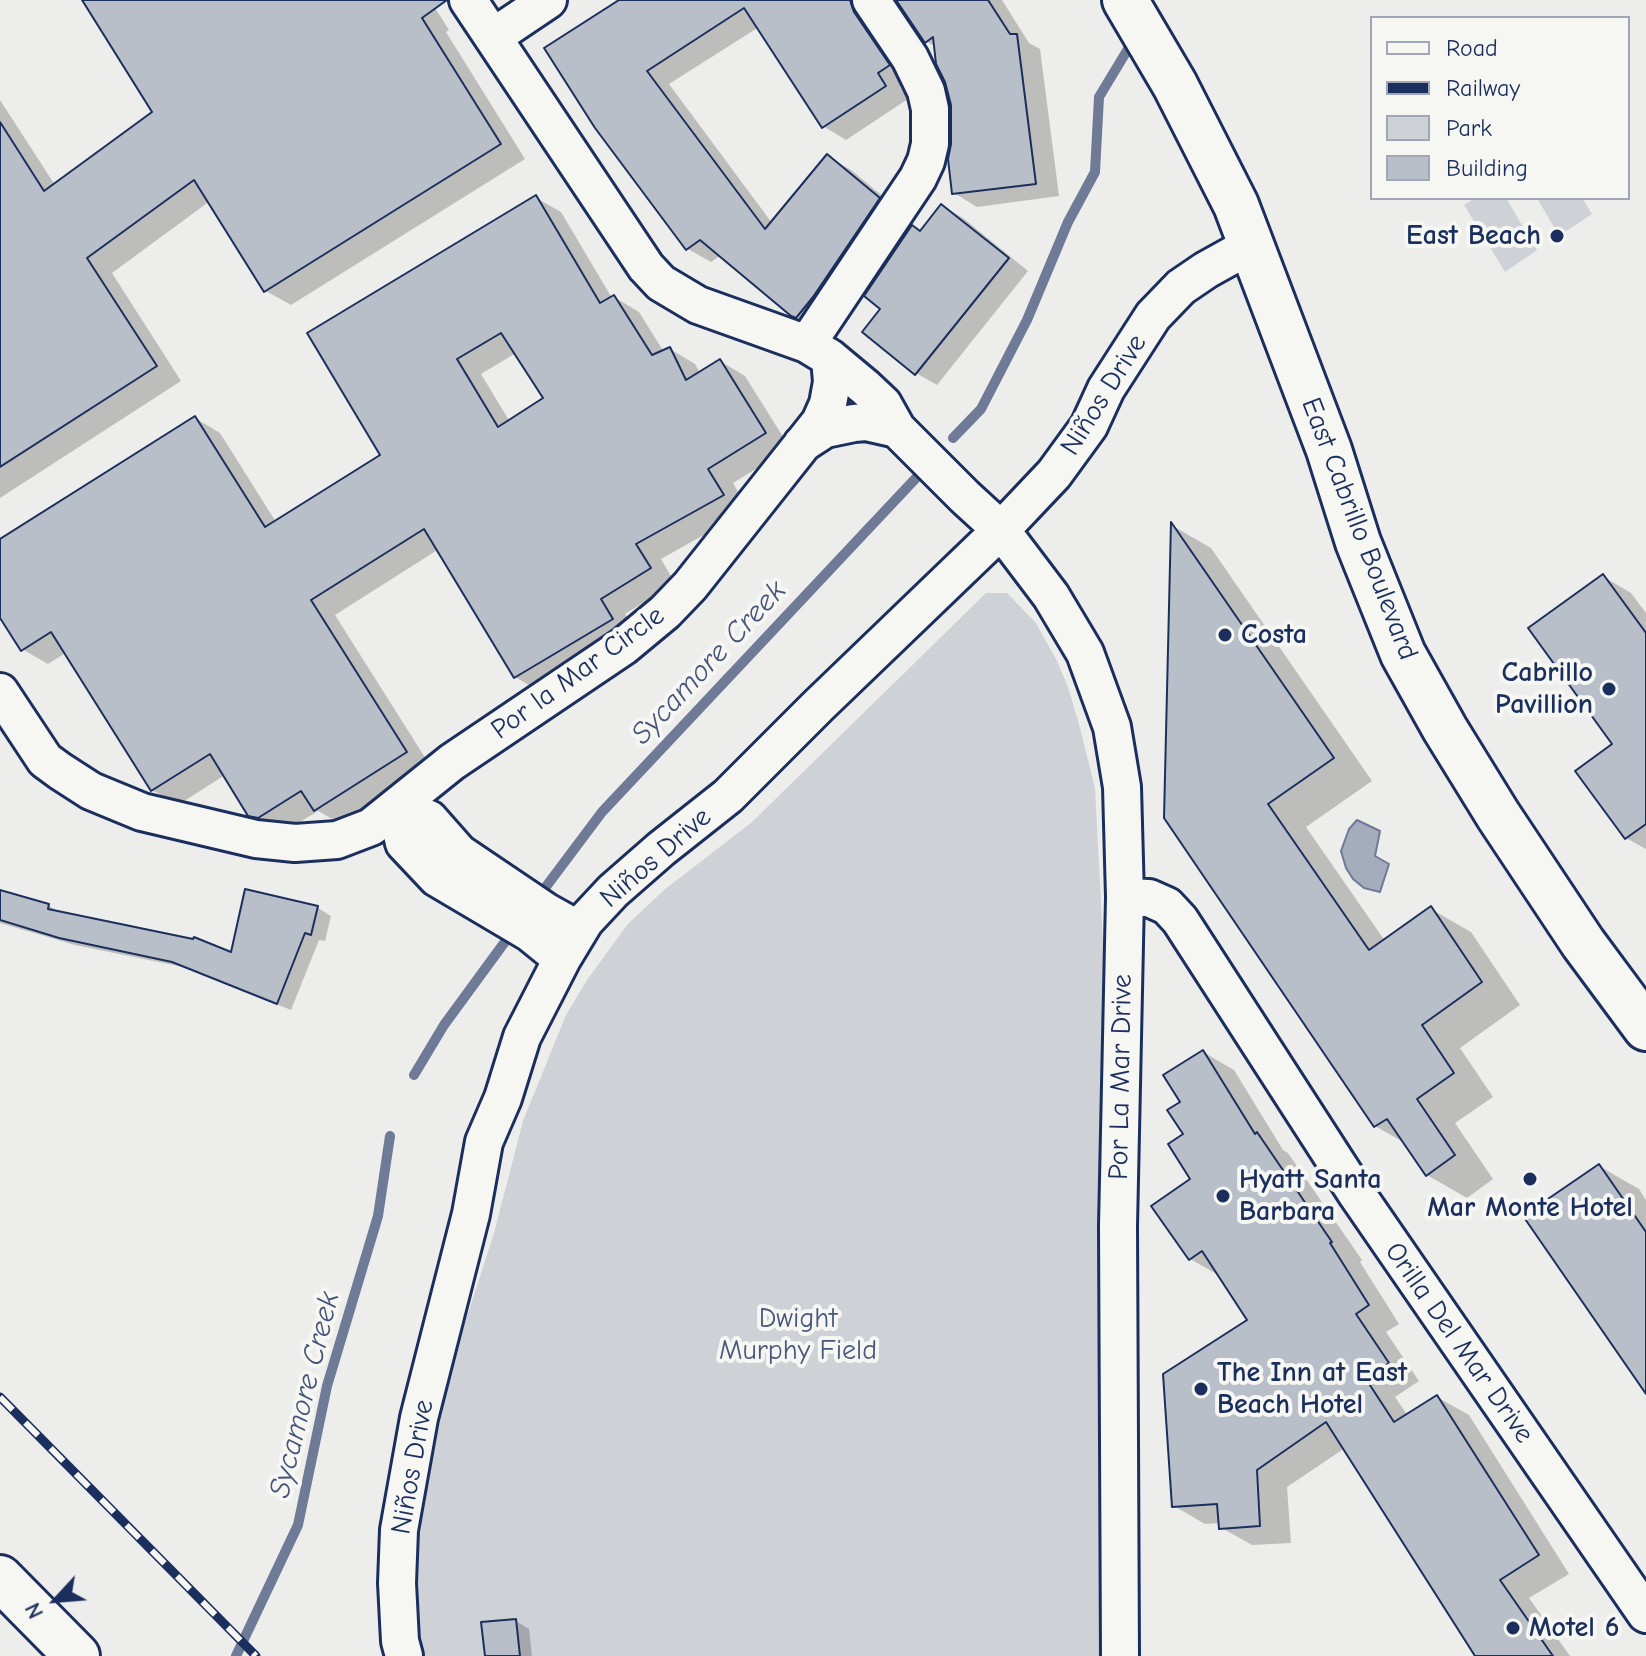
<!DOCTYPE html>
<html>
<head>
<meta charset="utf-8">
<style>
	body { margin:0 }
	#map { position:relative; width:1646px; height:1656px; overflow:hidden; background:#edeeec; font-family:"Comic Neue",sans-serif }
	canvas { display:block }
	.legend { position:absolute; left:1370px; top:16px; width:260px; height:184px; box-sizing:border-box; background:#f6f6f2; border:2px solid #9ea6b7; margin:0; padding:10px 14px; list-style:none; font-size:24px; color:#1b2f5e }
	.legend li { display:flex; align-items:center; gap:16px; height:40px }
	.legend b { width:40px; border:2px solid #9ea6b7 }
	.north { position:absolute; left:16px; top:1560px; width:80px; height:80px; -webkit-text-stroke:6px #f6f6f2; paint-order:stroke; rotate:244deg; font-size:22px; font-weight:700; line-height:32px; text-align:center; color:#1b2f5e }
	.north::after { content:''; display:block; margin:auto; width:28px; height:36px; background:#1b2f5e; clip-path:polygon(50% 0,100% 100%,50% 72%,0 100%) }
</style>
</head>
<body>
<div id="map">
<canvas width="1646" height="1656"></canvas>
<ul class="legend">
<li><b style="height:10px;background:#f6f6f2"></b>Road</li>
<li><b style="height:10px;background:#1b2f5e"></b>Railway</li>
<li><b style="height:22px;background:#ced2d7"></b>Park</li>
<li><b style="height:22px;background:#b9bfc8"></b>Building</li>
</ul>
<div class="north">N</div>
</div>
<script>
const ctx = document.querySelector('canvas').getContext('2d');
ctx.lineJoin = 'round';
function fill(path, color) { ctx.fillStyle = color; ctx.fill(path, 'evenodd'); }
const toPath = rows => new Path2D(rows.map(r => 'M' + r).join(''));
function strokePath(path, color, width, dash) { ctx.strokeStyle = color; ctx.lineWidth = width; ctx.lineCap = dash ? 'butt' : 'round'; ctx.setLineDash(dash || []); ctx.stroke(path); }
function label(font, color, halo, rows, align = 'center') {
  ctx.font = font + ' "Comic Neue",sans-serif'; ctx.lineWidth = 8; ctx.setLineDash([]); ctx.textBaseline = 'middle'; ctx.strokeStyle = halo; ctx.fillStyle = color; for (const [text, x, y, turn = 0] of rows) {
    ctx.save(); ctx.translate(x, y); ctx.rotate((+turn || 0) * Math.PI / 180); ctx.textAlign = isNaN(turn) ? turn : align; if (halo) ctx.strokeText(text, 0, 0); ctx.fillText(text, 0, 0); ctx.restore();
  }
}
fill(toPath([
	[1475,198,1506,198,1537,250,1505,272,1464,205],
	[1537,198,1582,198,1592,214,1559,236],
	[986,593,1007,593,1036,623,1057,661,1068,687,1079,724,1095,788,1118,1226,1120,1656,423,1656,420,1645,415,1581,416,1532,429,1449,451,1366,494,1233,523,1121,566,1015,587,980,627,925,664,890,752,822]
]), '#ced2d7');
const water = toPath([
	[1357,820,1380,831,1375,856,1389,864,1380,892,1364,888,1353,879,1346,868,1341,851,1349,829,1357,820]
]);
fill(water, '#a5acbc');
strokePath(water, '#6e7a96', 2);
fill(toPath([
	[84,0,430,0,449,30,446,32,525,159,291,305,266,291,210,201,112,273,181,381,0,498,0,100,55,185,155,112],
	[623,0,879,0,912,79,900,87,908,99,846,140,823,126,759,27,669,84,772,223,827,156,851,170,902,212,816,328,792,314,721,255,711,262,688,249],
	[899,0,1002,0,1029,43,1040,49,1059,196,977,207,954,193,953,104,936,47,926,41],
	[536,198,561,212,612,298,614,297,639,312,664,352,670,349,695,364,700,373,720,361,745,376,790,448,733,483,748,510,661,559,675,583,625,614,637,634,541,692,515,677,439,549,335,615,431,767,341,824,318,811,285,831,276,829,250,814,225,775,178,805,152,790,67,652,48,664,22,649,0,614,0,541,195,418,220,433,276,522,383,456],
	[516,353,546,399,510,422,481,374],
	[942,206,963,218,1028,271,937,385,916,373,883,308,921,232],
	[1173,526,1211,548,1372,781,1306,827,1385,941,1431,909,1471,932,1520,1005,1460,1048,1493,1097,1455,1123,1493,1179,1467,1198,1427,1175,1405,1143,1375,1126],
	[1604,577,1631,593,1646,613,1646,849,1626,838,1614,745],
	[0,892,49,906,64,915,233,954,318,908,331,916,325,941,319,940,291,1010,188,968,75,945,0,923],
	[1203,1052,1234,1070,1283,1150,1288,1153,1362,1260,1360,1262,1399,1324,1386,1332,1419,1381,1395,1397,1408,1416,1437,1397,1469,1415,1569,1574,1529,1598,1570,1656,1478,1656,1345,1448,1287,1487,1291,1543,1252,1545,1220,1527,1220,1523,1205,1524,1174,1506,1250,1321,1220,1276,1190,1259,1193,1179,1182,1103],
	[1599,1166,1639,1189,1646,1200,1646,1390],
	[516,1621,529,1629,532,1656,487,1656]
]), '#0003');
strokePath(toPath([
	[953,438,981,409,1027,320,1068,222,1095,172,1099,97,1134,39],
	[545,888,602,812,916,478],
	[414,1075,444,1025,507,939],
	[236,1656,298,1525,327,1386,378,1216,390,1136]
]), '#6e7a96', 10);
const building = toPath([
	[82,0,447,0,422,18,501,144,264,292,194,180,87,258,157,366,0,467,0,122,44,191,152,112,82,0],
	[619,0,850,0,854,12,890,65,878,73,886,86,822,128,744,8,647,71,765,229,827,154,880,198,813,297,796,318,791,316,700,240,686,250,595,128,544,48,619,0],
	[896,0,988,0,1010,34,1017,34,1036,184,952,194,948,159,951,144,951,105,945,82,936,64,933,37,925,43,896,0],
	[536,195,600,303,614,295,652,355,670,347,686,380,720,359,766,433,708,469,724,495,636,544,651,568,601,599,613,619,514,678,424,529,311,600,407,752,314,811,301,791,258,818,248,816,210,754,151,791,51,632,21,651,0,618,0,539,195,416,265,527,380,455,307,333,536,195],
	[501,333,543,398,498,427,457,359,501,333],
	[941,204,1009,258,915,375,862,332,880,309,864,296,912,225,920,231,941,204],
	[1171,522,1334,758,1268,804,1369,950,1431,906,1482,982,1422,1025,1454,1073,1417,1099,1455,1155,1426,1176,1387,1119,1374,1127,1164,818,1171,522],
	[1603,574,1646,633,1646,824,1625,839,1575,771,1612,744,1528,628,1603,574],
	[245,889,318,906,311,935,305,933,277,1004,172,962,59,938,0,920,0,890,49,904,48,909,193,939,194,937,231,952,245,889],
	[1203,1050,1255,1134,1257,1132,1332,1242,1330,1243,1369,1305,1356,1314,1389,1363,1366,1379,1394,1422,1437,1395,1539,1555,1500,1580,1553,1656,1475,1656,1326,1422,1257,1470,1260,1526,1219,1529,1217,1504,1172,1507,1163,1374,1247,1320,1202,1251,1189,1260,1151,1206,1190,1179,1168,1144,1183,1134,1167,1110,1180,1102,1163,1075,1203,1050],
	[1599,1164,1646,1232,1646,1394,1523,1216,1599,1164],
	[516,1619,520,1656,485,1656,481,1622,516,1619]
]);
fill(building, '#b9bfc8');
strokePath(building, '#1b2f5e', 2);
const street = toPath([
	[468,0,646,267,661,283,698,305,807,344,830,358,866,388,883,404,897,429,965,497,1001,530,1051,596,1085,653,1112,727,1122,787,1125,897,1118,1226,1120,1656],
	[493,37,548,0],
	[807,344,918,178,926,161,930,144,930,109,926,91,910,58,871,0],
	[802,444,825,429,854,423,866,422,897,429],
	[0,692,45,760,60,771,91,791,142,812,256,839,295,843,337,840,371,827,452,762,624,646,665,612,690,586,820,422,828,404,832,382,830,358],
	[396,807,404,843,437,878,530,933,562,959],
	[396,807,429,819,459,853,545,911,579,930],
	[1125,897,1149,898,1167,906,1180,920,1356,1193,1646,1614],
	[404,1656,400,1641,397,1583,399,1530,419,1418,471,1214,484,1142,503,1098,522,1037,562,959,585,921,613,891,661,849,728,796,818,706,1001,530,1054,474,1089,426,1106,389,1153,316,1181,287,1206,270,1251,245]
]);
const primary = toPath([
	[1125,0,1175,85,1236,205,1329,450,1358,542,1403,654,1445,729,1498,815,1583,943,1646,1028]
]);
const highway = toPath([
	[0,1578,77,1656]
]);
strokePath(street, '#1b2f5e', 42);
strokePath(primary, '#1b2f5e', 50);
strokePath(highway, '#1b2f5e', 50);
strokePath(street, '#f6f6f2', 36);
strokePath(primary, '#f6f6f2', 44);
strokePath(highway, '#f6f6f2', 44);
const rail = toPath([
	[0,1397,256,1656]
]);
strokePath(rail, '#1b2f5e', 9);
strokePath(rail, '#f6f6f2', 6, [18]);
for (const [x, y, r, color] of [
	[1557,236,8,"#1b2f5e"],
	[1225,635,8,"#1b2f5e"],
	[1609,689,8,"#1b2f5e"],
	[1530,1179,8,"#1b2f5e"],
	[1223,1196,8,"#1b2f5e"],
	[1201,1389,8,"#1b2f5e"],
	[1513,1628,8,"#1b2f5e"]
]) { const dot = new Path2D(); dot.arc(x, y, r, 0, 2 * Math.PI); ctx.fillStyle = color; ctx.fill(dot); strokePath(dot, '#f6f6f2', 3); }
label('bold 28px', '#1b2f5e', '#f6f6f2', [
	["East Beach",1541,236,"right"],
	["Costa",1241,635],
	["Cabrillo",1593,673,"right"],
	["Pavillion",1593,705,"right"],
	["Hyatt Santa",1239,1180],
	["Barbara",1239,1212],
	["Mar Monte Hotel",1530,1208,"center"],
	["The Inn at East",1217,1373],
	["Beach Hotel",1217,1405],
	["Motel 6",1529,1628]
], 'left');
label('28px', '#1b2f5e', '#f6f6f2', [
	["Niños Drive",1104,395,-58],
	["East Cabrillo Boulevard",1359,529,69],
	["Por la Mar Circle",578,673,-36],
	["Niños Drive",656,858,-41],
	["Por La Mar Drive",1121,1077,-89],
	["Orilla Del Mar Drive",1459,1343,55],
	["Niños Drive",413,1467,-80]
]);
label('28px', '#48587c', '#f6f6f2', [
	["Dwight",798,1319],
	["Murphy Field",798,1351]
]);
label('italic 30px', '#44547a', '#f6f6f2', [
	["Sycamore Creek",709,663,-47],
	["Sycamore Creek",305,1395,-76]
]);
</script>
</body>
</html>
